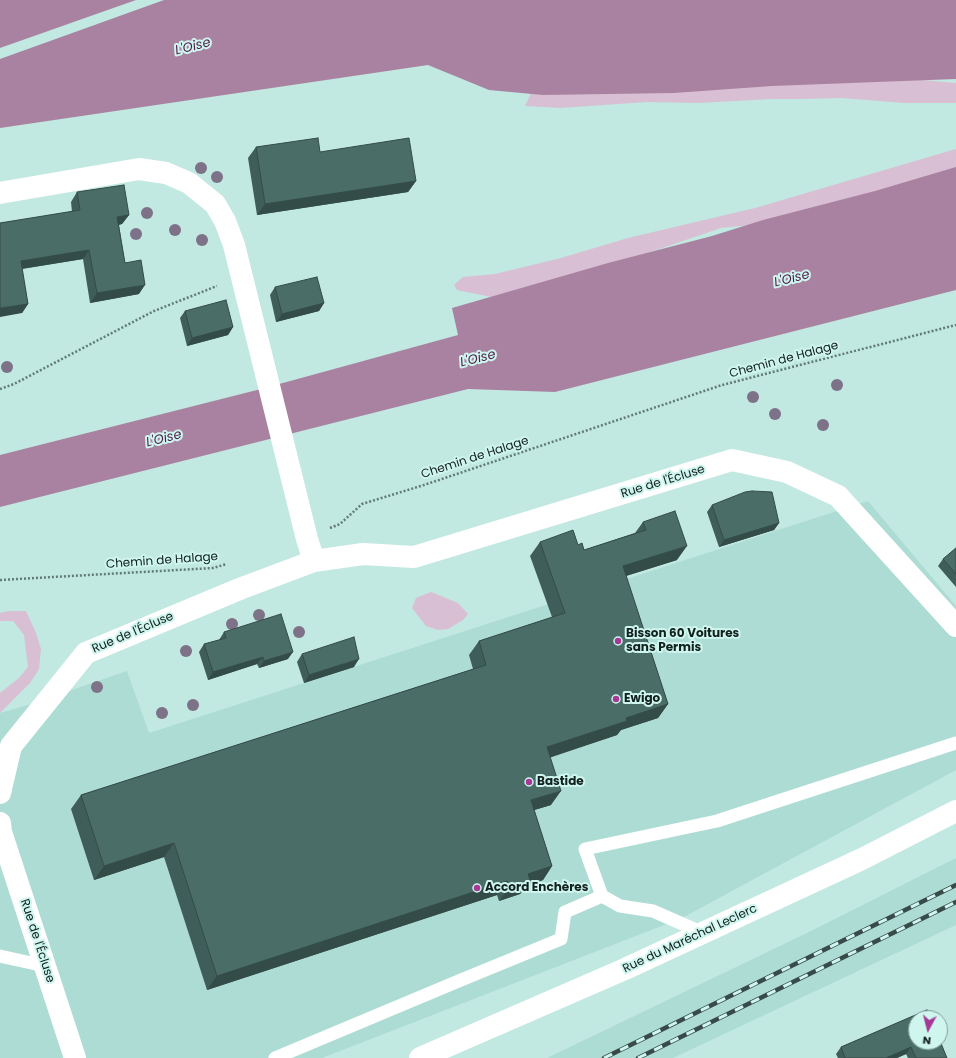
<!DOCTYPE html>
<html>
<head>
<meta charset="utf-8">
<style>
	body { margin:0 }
	#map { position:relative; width:956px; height:1058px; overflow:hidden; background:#c1e8e1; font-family:Poppins,sans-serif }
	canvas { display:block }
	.north { position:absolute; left:908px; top:1010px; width:40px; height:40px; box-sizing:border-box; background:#cef5ee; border:1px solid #83a09b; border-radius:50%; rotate:187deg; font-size:11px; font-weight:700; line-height:16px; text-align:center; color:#12201e }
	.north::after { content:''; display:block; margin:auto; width:14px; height:18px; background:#a73896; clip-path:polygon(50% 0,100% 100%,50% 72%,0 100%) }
</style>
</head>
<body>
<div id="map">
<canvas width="956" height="1058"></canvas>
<div class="north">N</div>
</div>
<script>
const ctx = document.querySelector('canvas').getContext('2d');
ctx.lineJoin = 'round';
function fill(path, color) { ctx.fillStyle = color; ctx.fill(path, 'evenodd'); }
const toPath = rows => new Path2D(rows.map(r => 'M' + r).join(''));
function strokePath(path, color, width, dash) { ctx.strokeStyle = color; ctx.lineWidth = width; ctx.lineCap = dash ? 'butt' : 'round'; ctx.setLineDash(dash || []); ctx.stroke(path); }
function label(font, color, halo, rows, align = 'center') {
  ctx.font = font + ' Poppins,sans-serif'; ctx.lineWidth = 4; ctx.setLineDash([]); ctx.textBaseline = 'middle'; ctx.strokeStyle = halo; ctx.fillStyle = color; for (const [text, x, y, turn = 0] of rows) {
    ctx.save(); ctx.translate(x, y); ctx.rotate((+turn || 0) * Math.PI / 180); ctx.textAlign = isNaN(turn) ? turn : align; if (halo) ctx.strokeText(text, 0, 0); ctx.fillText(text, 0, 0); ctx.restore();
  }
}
fill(toPath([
	[868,501,956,606,956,770,682,918,322,1058,0,1058,0,713,28,705,127,671,149,733],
	[956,858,956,925,673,1058,547,1058,811,931]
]), '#addcd4');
fill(toPath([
	[866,75,956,83,956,103,904,103,842,98,802,99,771,99,699,103,647,102,560,108,525,106,534,87],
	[956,149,956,174,770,223,721,228,627,260,496,298,457,290,454,285,463,277,495,274,561,258,628,238,755,208],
	[431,592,458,603,468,614,463,620,448,629,438,630,426,626,412,608,416,598],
	[9,611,26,611,36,633,41,649,39,669,30,683,0,713,0,693,19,678,28,667,24,635,13,621,0,621,0,613]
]), '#d9bfd3');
fill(toPath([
	[0,0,136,0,0,48],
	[164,0,956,0,956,79,772,86,674,93,543,95,489,90,428,65,0,128,0,59],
	[956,167,956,290,555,392,468,389,0,507,0,455,261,389,458,335,452,308,608,263,712,236,763,220,875,191]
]), '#aa82a1');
strokePath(toPath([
	[0,389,14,384,154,311,217,286],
	[330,528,340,524,362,504,424,485,722,385,956,325],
	[0,580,213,568,227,564]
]), '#627b77', 2.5, [2, 2]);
strokePath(toPath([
	[703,933,653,911,620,906,602,896,585,849,717,821,956,743],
	[0,956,45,966],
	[275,1058,461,980,561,939,565,912,602,896]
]), '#fff', 13);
strokePath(toPath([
	[0,193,139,169,166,173,189,183,215,204,225,221,234,245,307,539,314,561],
	[0,793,11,746,86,653,242,588,314,561,363,554,414,557,732,460,787,472,838,496,956,626],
	[0,823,1,832,75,1058]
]), '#fff', 22);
strokePath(toPath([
	[420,1058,625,969,862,859,956,811]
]), '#fff', 22);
const rail = toPath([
	[604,1058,956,885],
	[638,1058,956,902]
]);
strokePath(rail, '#384b48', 4.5);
strokePath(rail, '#cef5ee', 3, [9]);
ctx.fillStyle = '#7d7287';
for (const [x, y] of [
	[201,168],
	[217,177],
	[147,213],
	[175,230],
	[136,234],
	[202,240],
	[7,367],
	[837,385],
	[753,397],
	[775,414],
	[823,425],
	[259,615],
	[232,624],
	[299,632],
	[186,651],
	[97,687],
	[193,705],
	[162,713]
]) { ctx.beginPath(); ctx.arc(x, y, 6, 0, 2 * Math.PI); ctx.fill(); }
fill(toPath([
	[256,147,320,152,416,181,408,192,257,215,248,158],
	[77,192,129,215,122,224,119,225,125,263,139,294,90,303,83,259,22,269,28,304,22,313,0,223,72,212,71,202],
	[275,287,324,303,319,311,276,322,270,295],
	[185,311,233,327,228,335,187,346,180,318],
	[712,505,779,523,774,530,719,547,707,512],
	[643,522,677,560,626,576,668,704,658,718,621,730,617,735,550,757,551,805,534,810,552,866,543,880,526,886,520,894,499,901,497,895,207,990,164,857,94,880,71,809,81,795,473,669,469,655,479,641,552,617,530,556,540,542,578,545,584,550,635,533],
	[956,548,956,587,938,566,943,559],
	[224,632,288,659,259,668,257,664,208,680,199,652,204,644,219,640],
	[302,654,354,667,304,683,297,662],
	[927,1010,947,1058,908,1058,906,1054,897,1058,838,1058,836,1054,841,1047]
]), '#405e59');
fill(toPath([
	[416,181,408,192,257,215,265,204],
	[129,215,122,224,110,226,117,217],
	[89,250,83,259,14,270,21,261],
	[145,285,139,294,90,303,97,293],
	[324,303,319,311,276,322,282,314],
	[28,304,22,313,0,317,0,308],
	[233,327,228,335,187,346,192,338],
	[779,523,774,530,719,547,724,540],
	[687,546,677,560,613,580,623,566],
	[293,652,288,659,259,668,264,661],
	[263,657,257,664,208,680,213,672],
	[359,659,354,667,304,683,309,675],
	[668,704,658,718,621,730,617,735,537,762,547,747,626,718],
	[561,791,551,805,521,814,531,800],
	[174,843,164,857,94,880,104,866],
	[552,866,543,880,526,886,520,894,499,901,509,887,528,874],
	[507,881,497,895,207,990,217,976],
	[911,1047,906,1054,897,1058,886,1058]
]), '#344c48');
const building = toPath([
	[318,138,320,152,409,138,416,181,265,204,256,147,318,138],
	[124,185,129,215,117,217,125,263,141,260,145,285,97,293,89,250,21,261,28,304,0,308,0,223,80,210,77,192,124,185],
	[317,277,324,303,282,314,275,287,317,277],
	[226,300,233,327,192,338,185,311,226,300],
	[752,491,772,492,779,523,724,540,712,505,745,492,752,491],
	[675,511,687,546,623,566,668,704,626,718,627,721,547,747,561,791,531,800,552,866,528,874,530,880,509,887,507,881,217,976,174,843,104,866,81,795,486,665,479,641,565,613,540,542,573,530,578,545,582,543,584,550,646,530,643,522,675,511],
	[956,548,956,574,943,559,956,548],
	[281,614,293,652,264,661,263,657,213,672,204,644,226,638,224,632,281,614],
	[354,637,359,659,309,675,302,654,354,637],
	[927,1010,930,1018,916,1018,916,1042,940,1042,940,1041,947,1058,916,1058,911,1047,886,1058,845,1058,841,1047,927,1010]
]);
fill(building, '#4a6d67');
strokePath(building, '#344c48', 1);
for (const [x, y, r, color] of [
	[618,641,4,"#a73896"],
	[616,699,4,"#a73896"],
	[529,782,4,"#a73896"],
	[477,888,4,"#a73896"]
]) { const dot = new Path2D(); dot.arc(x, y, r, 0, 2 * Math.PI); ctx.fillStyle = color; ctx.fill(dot); strokePath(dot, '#cef5ee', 1.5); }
label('12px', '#12201e', '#cef5ee', [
	["Chemin de Halage",784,360,-15],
	["Chemin de Halage",475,458,-18],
	["Rue de l'Écluse",663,482,-17],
	["Chemin de Halage",162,561,-4],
	["Rue de l'Écluse",133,633,-23],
	["Rue du Maréchal Leclerc",690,939,-25],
	["Rue de l'Écluse",37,941,72]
]);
label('bold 12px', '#12201e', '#cef5ee', [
	["Bisson 60 Voitures",626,634],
	["sans Permis",626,648],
	["Ewigo",624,699],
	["Bastide",537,782],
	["Accord Enchères",485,888]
], 'left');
label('italic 13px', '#501d47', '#cef5ee', [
	["L'Oise",193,47,-14],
	["L'Oise",792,279,-14],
	["L'Oise",478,359,-14],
	["L'Oise",164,439,-14]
]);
</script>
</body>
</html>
